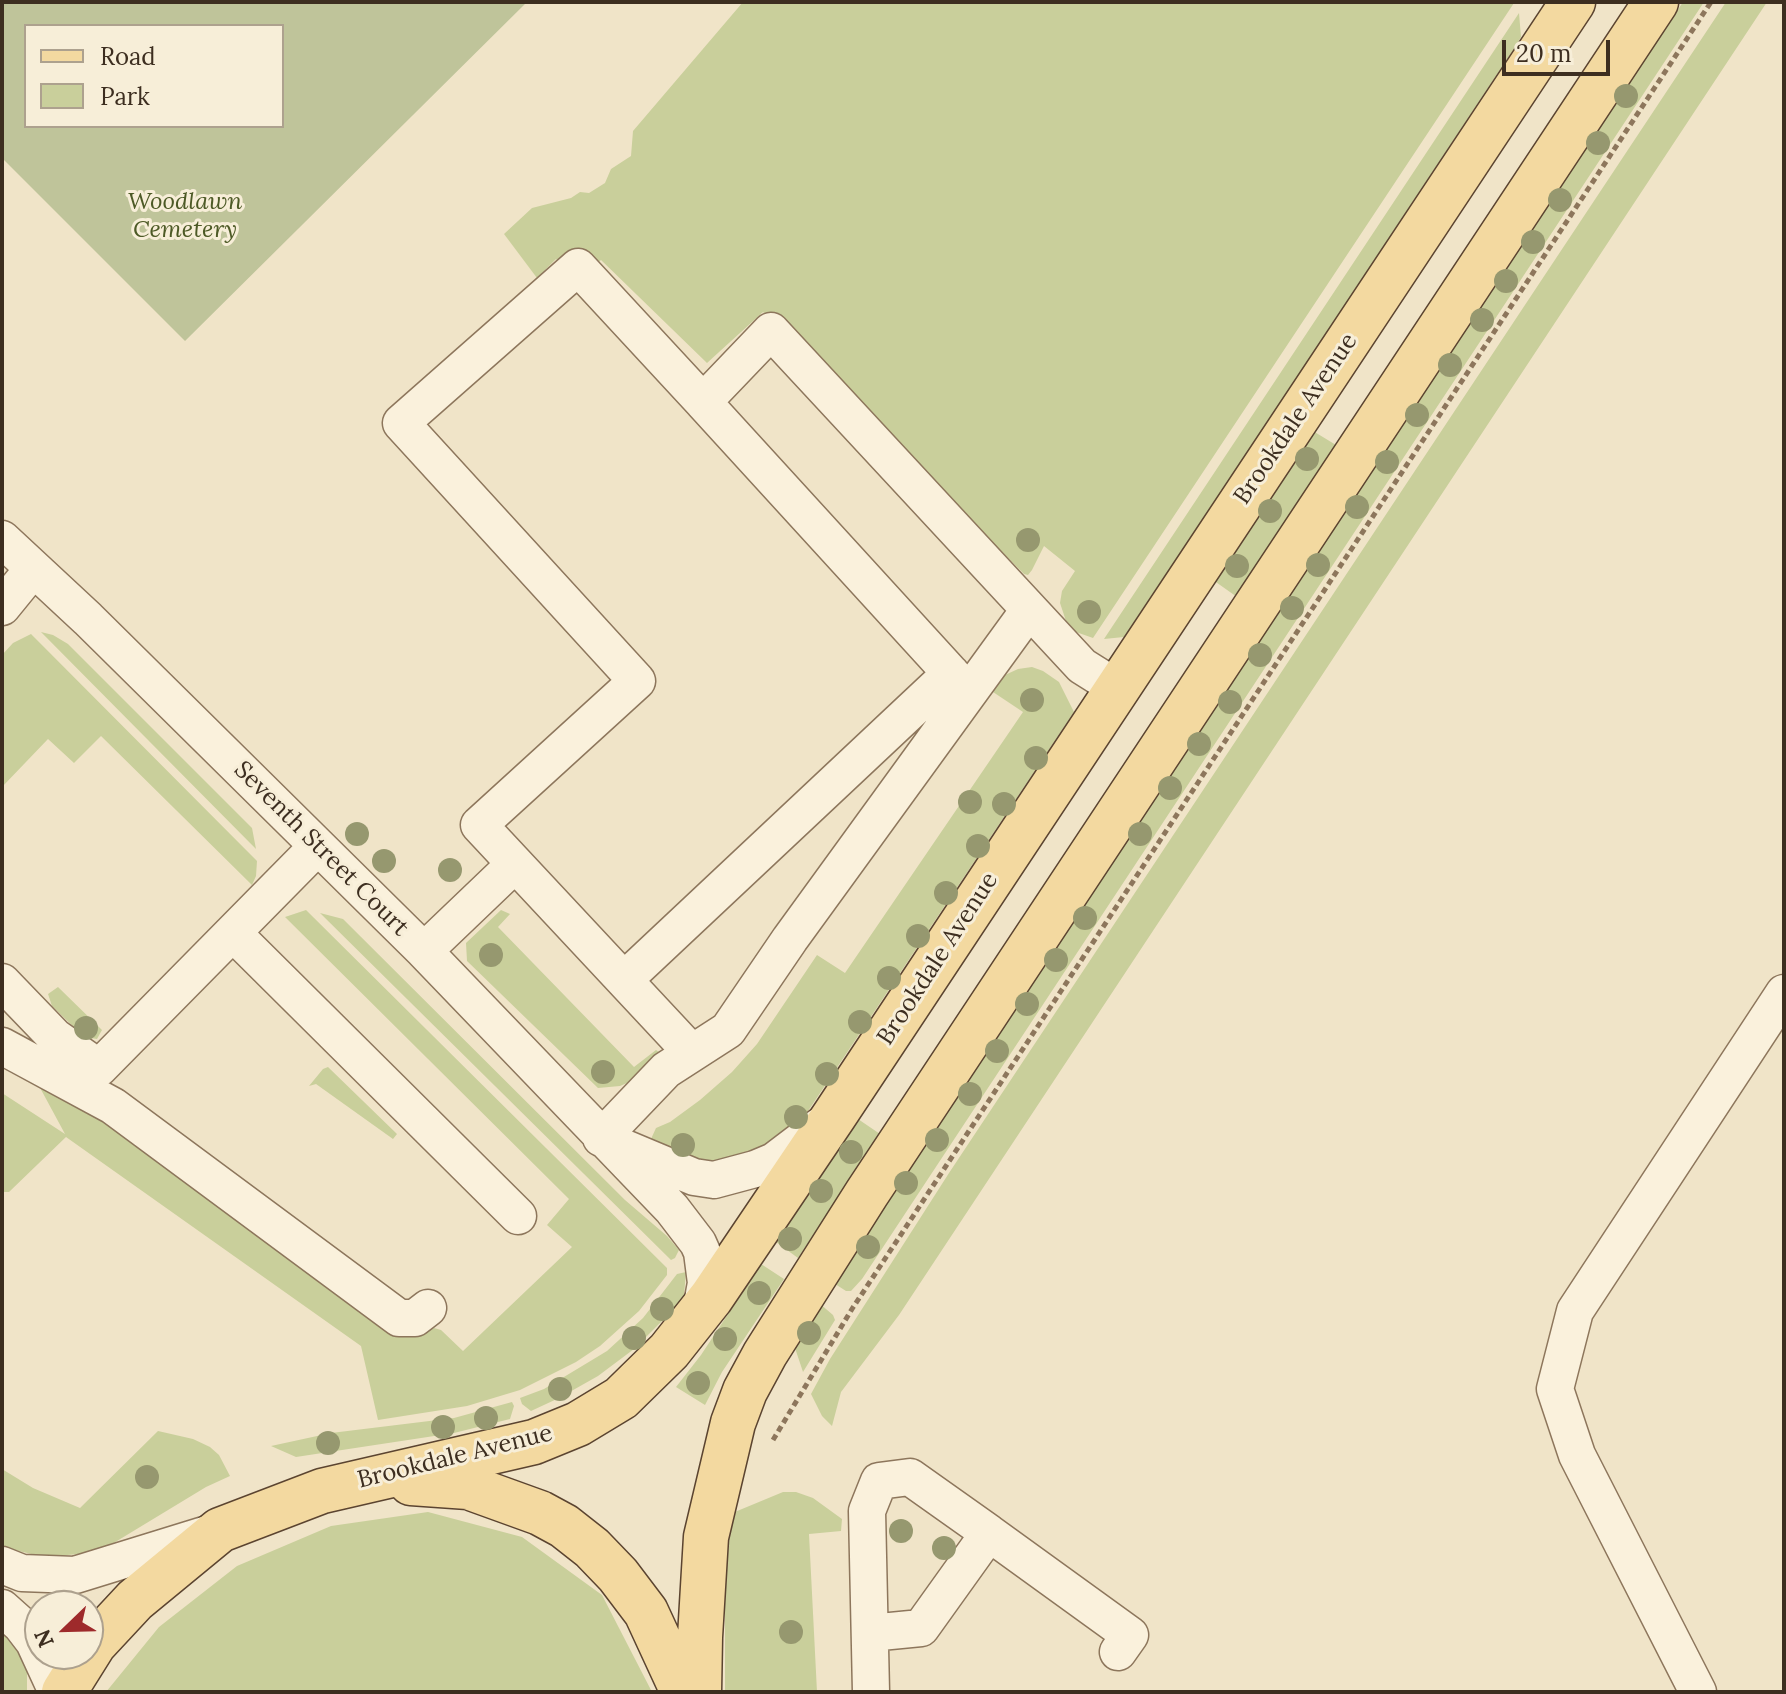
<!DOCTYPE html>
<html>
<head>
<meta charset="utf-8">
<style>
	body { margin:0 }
	#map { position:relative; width:1786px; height:1694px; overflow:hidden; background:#f0e4c8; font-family:Lora,serif }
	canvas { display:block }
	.frame { position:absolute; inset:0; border:4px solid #3d2e20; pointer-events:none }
	.legend { position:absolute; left:24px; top:24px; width:260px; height:104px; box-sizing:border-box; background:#f7eed8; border:2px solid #ada18e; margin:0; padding:10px 14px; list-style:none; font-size:24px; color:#3d2e20 }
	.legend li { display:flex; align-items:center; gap:16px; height:40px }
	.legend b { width:40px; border:2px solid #ada18e }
	.north { position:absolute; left:24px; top:1590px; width:80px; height:80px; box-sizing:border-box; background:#f7eed8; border:2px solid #ada18e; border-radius:50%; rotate:247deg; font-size:22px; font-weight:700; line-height:32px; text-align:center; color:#3d2e20 }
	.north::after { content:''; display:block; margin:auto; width:28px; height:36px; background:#9e2a2b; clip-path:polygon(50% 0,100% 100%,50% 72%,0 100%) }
	.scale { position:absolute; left:1502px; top:40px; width:108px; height:36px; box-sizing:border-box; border:4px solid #3d2e20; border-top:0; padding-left:10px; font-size:24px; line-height:28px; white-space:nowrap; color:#3d2e20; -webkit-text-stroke:6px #f7eed8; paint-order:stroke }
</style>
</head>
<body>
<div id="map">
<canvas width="1786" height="1694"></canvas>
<div class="frame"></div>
<ul class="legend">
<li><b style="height:10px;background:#f3d9a0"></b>Road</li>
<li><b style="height:22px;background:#c9cf9b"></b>Park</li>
</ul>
<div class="north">N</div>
<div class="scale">20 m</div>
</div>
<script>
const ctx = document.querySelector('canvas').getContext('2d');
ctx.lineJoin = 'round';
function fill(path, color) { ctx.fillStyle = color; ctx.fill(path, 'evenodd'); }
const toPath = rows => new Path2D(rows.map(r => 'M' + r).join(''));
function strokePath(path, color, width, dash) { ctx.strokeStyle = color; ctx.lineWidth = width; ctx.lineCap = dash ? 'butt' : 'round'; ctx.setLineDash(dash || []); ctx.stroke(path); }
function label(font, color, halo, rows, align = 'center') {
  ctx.font = font + ' Lora,serif'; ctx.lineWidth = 6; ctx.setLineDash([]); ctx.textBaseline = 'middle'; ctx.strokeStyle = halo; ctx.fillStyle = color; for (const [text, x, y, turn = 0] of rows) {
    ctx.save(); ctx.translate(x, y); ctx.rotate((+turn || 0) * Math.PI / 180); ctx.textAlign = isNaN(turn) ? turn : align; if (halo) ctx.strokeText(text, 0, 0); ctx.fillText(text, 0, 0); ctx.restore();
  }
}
fill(toPath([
	[743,2,1513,2,1514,3,1093,638,1076,632,1066,621,1060,603,1062,591,1075,571,1044,546,1032,570,1028,575,1024,574,763,312,707,363,601,260,578,279,556,259,537,278,504,234,532,208,571,198,580,192,589,193,605,183,611,169,631,156,633,131],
	[1683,2,1704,2,862,1279,851,1291,846,1291,832,1282],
	[1726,2,1767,2,899,1315,841,1392,832,1426,822,1416,811,1394,830,1359,949,1173],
	[1519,13,1521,37,1515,47,1266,424,1124,637,1104,639],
	[1313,431,1336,445,1237,597,1213,580],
	[41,632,53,635,68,644,252,828,256,849],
	[31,634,257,861,256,876,252,885,101,736,74,763,48,739,2,787,2,655,13,643],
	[1032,667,1043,671,1059,682,1074,712,802,1120,781,1140,727,1161,701,1161,666,1151,651,1139,656,1128,670,1122,700,1100,732,1072,757,1044,817,955,845,973,1023,712,993,692,1005,675,1018,669],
	[306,910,667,1268,667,1275,639,1311,600,1346,576,1362,520,1390,467,1406,378,1420,361,1346,66,1137,9,1192,2,1192,2,1093,65,1134,38,1084,99,1113,413,1335,434,1328,441,1330,463,1351,572,1247,547,1225,569,1199,285,917],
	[501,910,510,914,498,927,634,1067,656,1050,659,1052,634,1080,620,1086,598,1088,467,961,466,943],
	[320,913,343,919,625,1200,667,1236,679,1250,675,1258,671,1260],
	[58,987,102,1030,97,1039,84,1037,52,1006,48,994],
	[328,1067,397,1134,393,1139,316,1084,309,1086,323,1069],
	[858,1119,880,1134,798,1258,776,1242],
	[761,1264,784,1279,722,1372,705,1405,676,1387,701,1355],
	[686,1272,684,1295,675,1308,634,1349,598,1376,559,1398,531,1411,522,1404,520,1398,544,1389,607,1351,643,1318,677,1274],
	[819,1303,833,1315,835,1320,803,1372,793,1342],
	[512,1402,514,1406,510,1419,454,1433,296,1457,271,1446,331,1433,454,1418],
	[158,1431,193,1439,210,1447,219,1455,230,1476,206,1487,112,1544,98,1549,79,1554,44,1557,2,1547,2,1469,33,1488,80,1508],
	[783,1492,796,1492,813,1498,842,1519,841,1531,809,1534,817,1692,725,1692,725,1575,730,1514],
	[428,1512,522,1537,602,1595,652,1692,106,1692,159,1627,237,1566,331,1526],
	[2,1629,20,1649,27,1666,27,1692,2,1692]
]), '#c9cf9b');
fill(toPath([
	[2,2,527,2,185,341,2,158],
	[26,26,282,26,282,126,26,126]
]), '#bfc49a');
const minor = toPath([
	[2,539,88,619,424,951,672,1209,698,1243,702,1252,706,1283,701,1310],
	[2,607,33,569],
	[968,692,703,402,771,331,1082,666,1117,688],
	[233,933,518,1216],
	[424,951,515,864],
	[624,980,951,673],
	[2,982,55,1037,99,1068,317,847],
	[2,1046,113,1106,399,1318,415,1318,428,1308],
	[692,1053,479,825,637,681,401,423,578,267,703,402],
	[601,1138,666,1070,728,1030,790,939,1029,610],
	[620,1146,694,1177,714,1180,755,1169,774,1161,820,1126],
	[2,1565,22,1573,75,1575,211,1533],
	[2,1608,21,1625,34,1642,57,1692],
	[870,1633,921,1628,989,1533,1130,1635,1118,1652],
	[871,1692,867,1511,879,1481,910,1477,989,1533],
	[1698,1692,1577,1455,1555,1389,1575,1311,1784,993]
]);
const major = toPath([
	[411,1483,468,1487,540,1513,564,1526,592,1548,618,1575,646,1612,683,1692],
	[64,1692,94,1644,135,1600,220,1530,322,1491,534,1442,578,1424,621,1398,669,1351,711,1298,834,1116,1573,2],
	[699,1692,700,1637,706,1537,733,1423,745,1391,765,1354,867,1193,1656,2]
]);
strokePath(minor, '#8d765c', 39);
strokePath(major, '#5b4430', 47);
strokePath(toPath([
	[773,1440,852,1309,1711,2]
]), '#8d765c', 5, [6, 4]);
strokePath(minor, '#faf1dc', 36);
strokePath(major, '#f3d9a0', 44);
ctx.fillStyle = '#96986f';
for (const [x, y] of [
	[1626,96],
	[1598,143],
	[1560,200],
	[1533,242],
	[1506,281],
	[1482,320],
	[1450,365],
	[1417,415],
	[1307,459],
	[1387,462],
	[1357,507],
	[1270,511],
	[1028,540],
	[1318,565],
	[1237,566],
	[1292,608],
	[1089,612],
	[1260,655],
	[1032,700],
	[1230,702],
	[1199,744],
	[1036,758],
	[1170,788],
	[970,802],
	[1004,804],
	[357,834],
	[1140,834],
	[978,846],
	[384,861],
	[450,870],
	[946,893],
	[1085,918],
	[918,936],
	[491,955],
	[1056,960],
	[889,978],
	[1027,1004],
	[860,1022],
	[86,1028],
	[997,1051],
	[603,1072],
	[827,1074],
	[970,1094],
	[796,1117],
	[937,1140],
	[683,1145],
	[851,1152],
	[906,1183],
	[821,1191],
	[790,1239],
	[868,1247],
	[759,1293],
	[662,1309],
	[809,1333],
	[634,1338],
	[725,1339],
	[698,1383],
	[560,1389],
	[486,1418],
	[443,1427],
	[328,1443],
	[147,1477],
	[901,1531],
	[944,1548],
	[791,1632]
]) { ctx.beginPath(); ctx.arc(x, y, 12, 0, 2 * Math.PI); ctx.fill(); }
label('italic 24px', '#4d5a26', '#f7eed8', [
	["Woodlawn",185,202],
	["Cemetery",185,230]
]);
label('24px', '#3d2e20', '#f7eed8', [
	["Brookdale Avenue",1296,419,-56],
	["Seventh Street Court",321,849,45],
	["Brookdale Avenue",938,959,-57],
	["Brookdale Avenue",455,1457,-14]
]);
</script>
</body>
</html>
